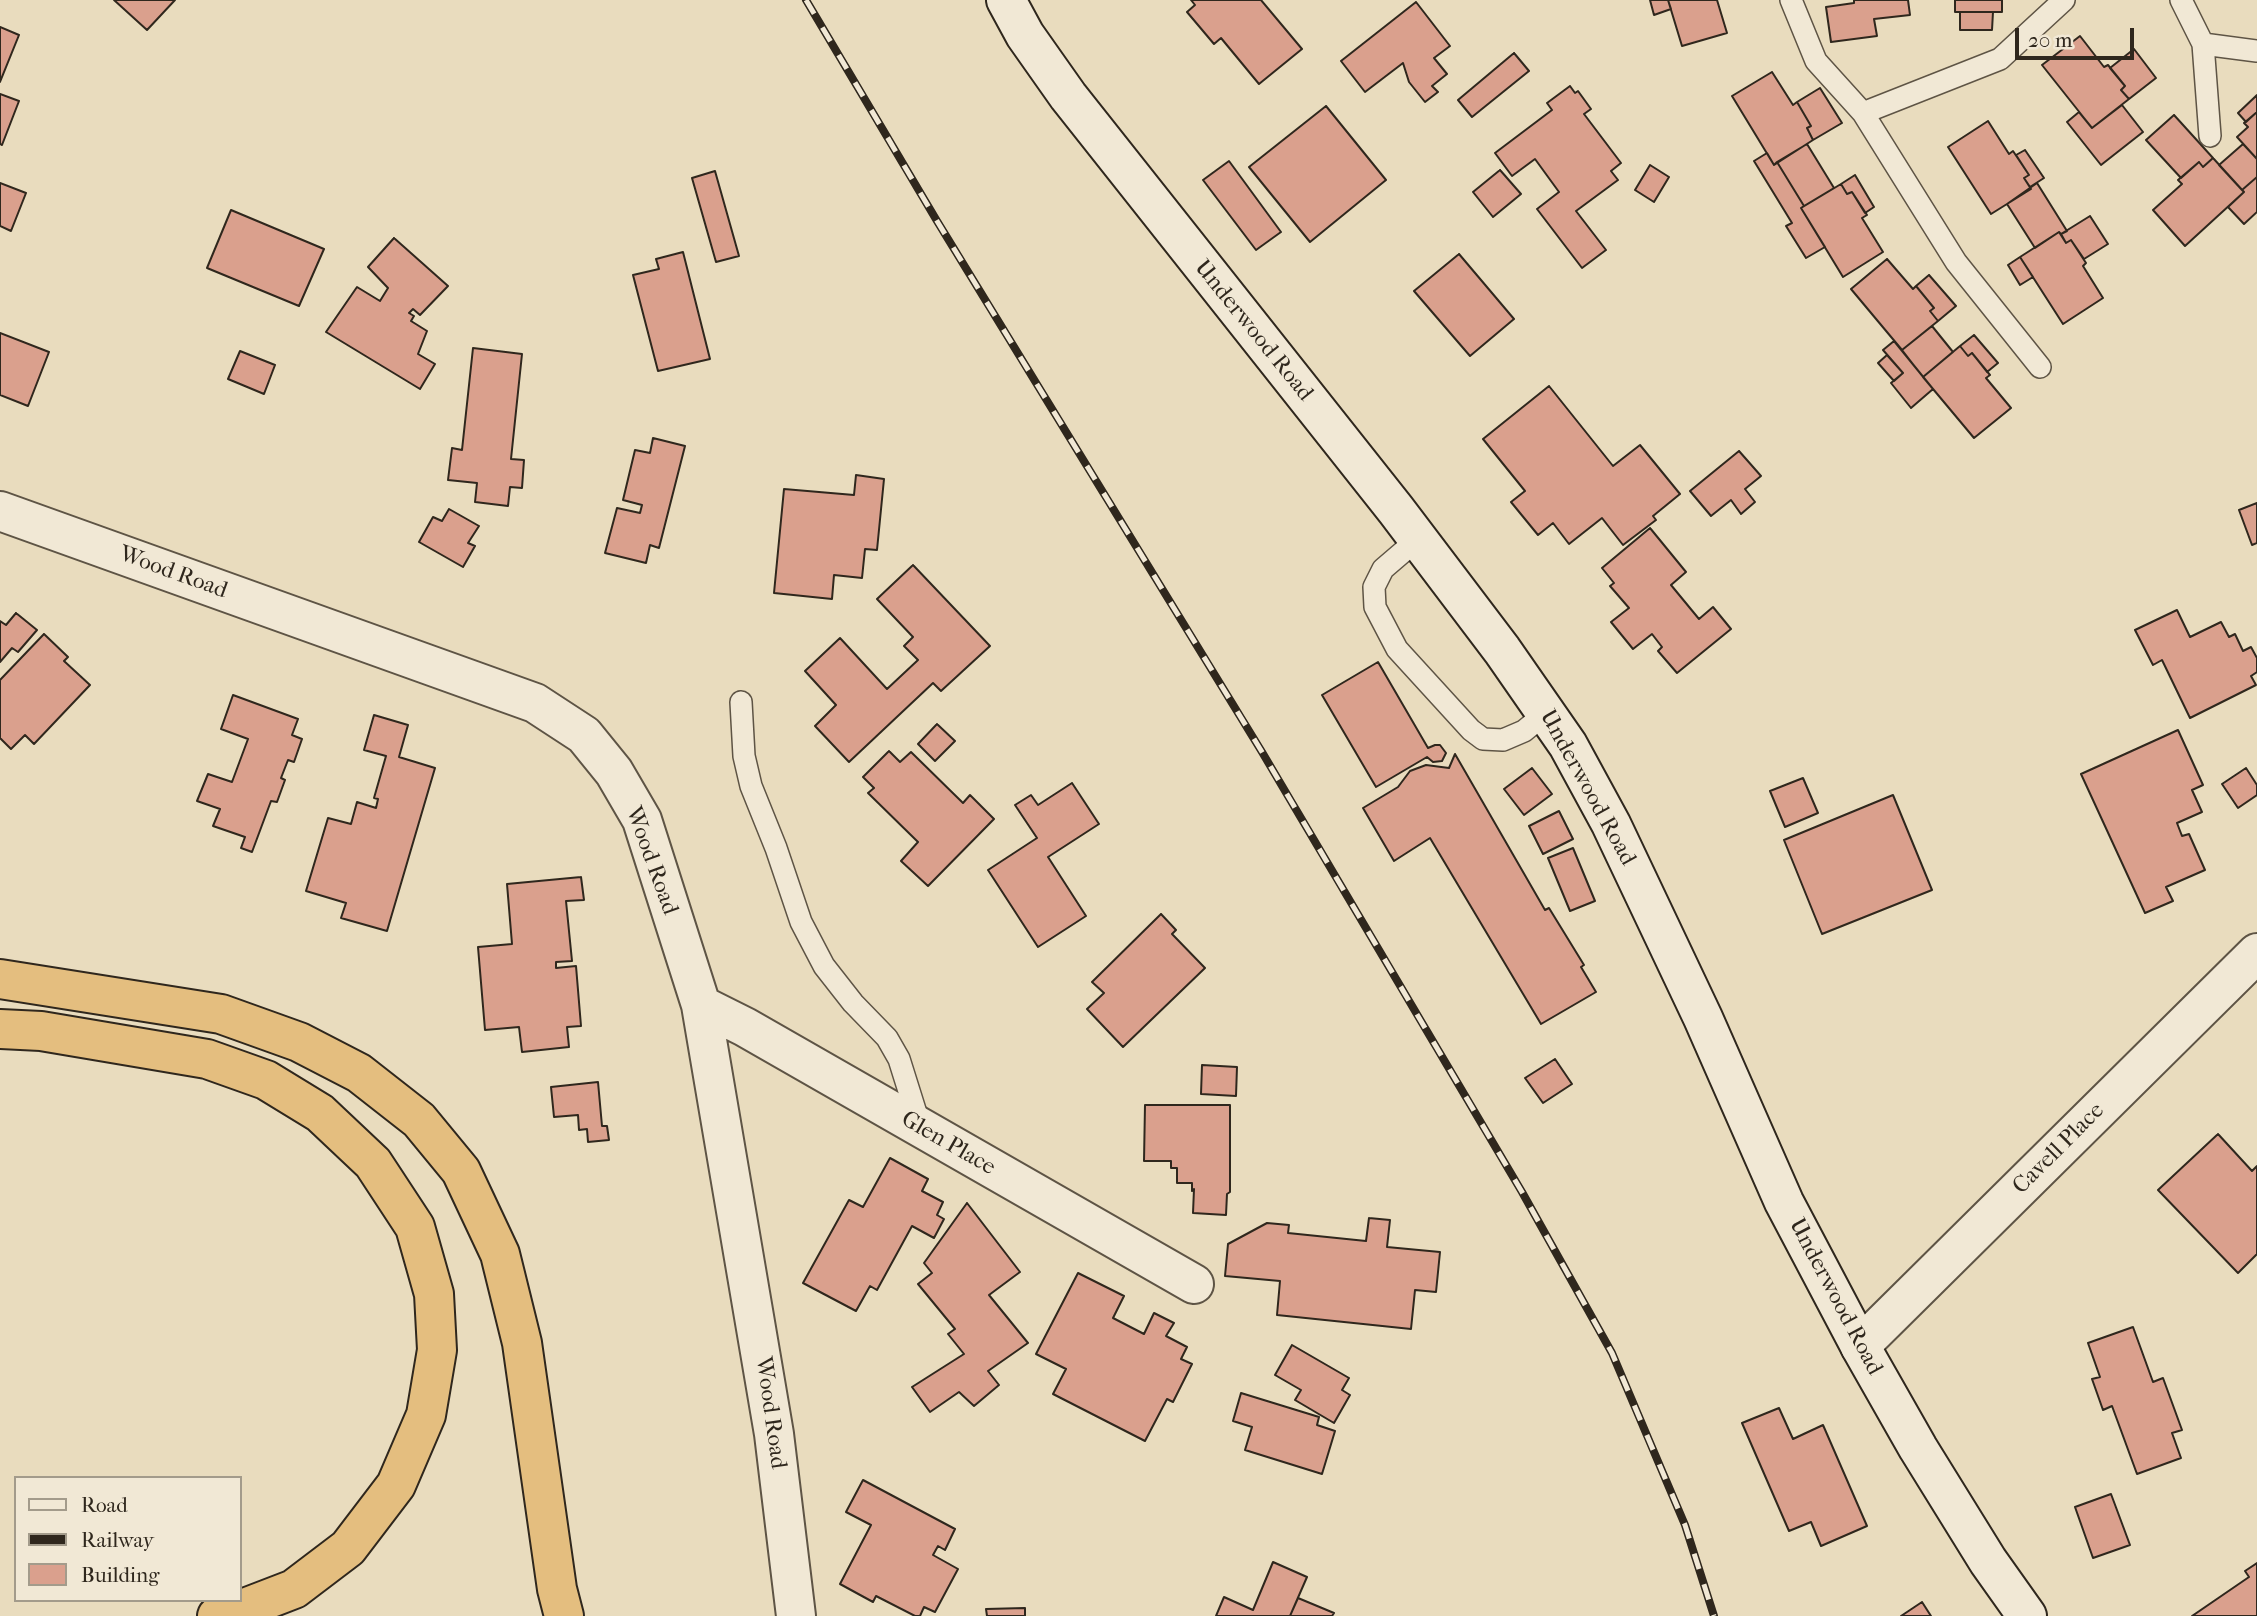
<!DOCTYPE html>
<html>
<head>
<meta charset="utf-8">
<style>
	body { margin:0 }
	#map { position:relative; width:2257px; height:1616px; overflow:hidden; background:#e9dcbe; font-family:"IM FELL French Canon",serif }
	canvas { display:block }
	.legend { position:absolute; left:14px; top:1476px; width:228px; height:126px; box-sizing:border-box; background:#f1e8d5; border:2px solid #a39b8b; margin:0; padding:9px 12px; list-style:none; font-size:21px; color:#2f271d }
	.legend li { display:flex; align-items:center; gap:14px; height:35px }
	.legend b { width:35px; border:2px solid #a39b8b }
	.scale { position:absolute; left:2015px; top:28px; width:119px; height:32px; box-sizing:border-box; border:4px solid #2f271d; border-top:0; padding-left:9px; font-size:21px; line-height:24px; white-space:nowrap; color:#2f271d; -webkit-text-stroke:5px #f1e8d5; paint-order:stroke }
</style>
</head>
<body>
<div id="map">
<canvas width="2257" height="1616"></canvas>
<ul class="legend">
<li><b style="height:9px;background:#f1e8d5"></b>Road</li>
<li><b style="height:9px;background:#2f271d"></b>Railway</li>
<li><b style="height:19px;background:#daa08d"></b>Building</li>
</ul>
<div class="scale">20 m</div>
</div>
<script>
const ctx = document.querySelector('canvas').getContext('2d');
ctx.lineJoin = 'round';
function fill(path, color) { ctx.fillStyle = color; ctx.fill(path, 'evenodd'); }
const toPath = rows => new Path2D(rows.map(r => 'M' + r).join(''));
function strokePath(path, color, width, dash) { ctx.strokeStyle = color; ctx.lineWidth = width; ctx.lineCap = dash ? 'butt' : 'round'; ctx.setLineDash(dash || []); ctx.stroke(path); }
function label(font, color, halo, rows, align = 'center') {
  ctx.font = font + ' "IM FELL French Canon",serif'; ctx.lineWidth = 7; ctx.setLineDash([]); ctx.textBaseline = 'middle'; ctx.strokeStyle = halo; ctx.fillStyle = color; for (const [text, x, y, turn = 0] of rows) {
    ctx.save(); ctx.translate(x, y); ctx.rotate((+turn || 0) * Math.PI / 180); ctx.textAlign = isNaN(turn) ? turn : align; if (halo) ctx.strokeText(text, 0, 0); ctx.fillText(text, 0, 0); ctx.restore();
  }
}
const building = toPath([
	[114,0,175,0,147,30,114,0],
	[1191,0,1261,0,1302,49,1259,84,1221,38,1214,44,1187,12,1195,5,1191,0],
	[1650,0,1668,0,1671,9,1654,15,1650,0],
	[1668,0,1717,0,1727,33,1682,46,1668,0],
	[1854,0,1908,0,1910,15,1874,19,1877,36,1831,42,1826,7,1854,3,1854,0],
	[1955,0,2002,0,2002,12,1955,12,1955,0],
	[1416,2,1450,46,1434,58,1447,74,1432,86,1438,92,1425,102,1409,82,1403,63,1365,92,1341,61,1416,2],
	[1960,12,1993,12,1992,30,1960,30,1960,12],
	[0,27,19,35,0,82,0,27],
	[2080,36,2104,67,2108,65,2125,86,2121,90,2129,99,2092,128,2042,65,2080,36],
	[2134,49,2156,78,2129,99,2121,90,2125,86,2110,68,2134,49],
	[1514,53,1529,71,1472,117,1458,100,1514,53],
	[1772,72,1793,105,1797,102,1811,126,1807,128,1813,140,1774,165,1732,96,1772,72],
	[1570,86,1575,93,1578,91,1591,109,1584,114,1621,163,1611,171,1618,180,1576,211,1606,250,1582,268,1537,209,1559,192,1535,159,1512,176,1495,153,1552,110,1547,103,1570,86],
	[1820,88,1842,123,1813,140,1807,128,1811,126,1797,102,1820,88],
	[0,94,19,101,2,145,0,144,0,94],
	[2257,95,2257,112,2246,122,2238,113,2257,95],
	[2122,105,2143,132,2101,165,2067,122,2079,112,2092,128,2122,105],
	[1326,106,1386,180,1310,242,1249,167,1326,106],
	[2257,112,2257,159,2237,137,2248,127,2244,123,2257,112],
	[2174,115,2213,158,2203,167,2199,162,2181,178,2146,140,2174,115],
	[1988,121,2009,154,2013,151,2029,175,2024,178,2031,189,1991,214,1948,147,1988,121],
	[1807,144,1834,188,1804,206,1777,162,1807,144],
	[2243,144,2257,159,2257,177,2242,190,2219,165,2243,144],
	[2025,150,2044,178,2030,187,2024,178,2029,175,2016,155,2025,150],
	[1767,153,1774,165,1777,162,1804,206,1801,208,1825,247,1806,258,1786,226,1792,223,1754,161,1767,153],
	[2213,158,2244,192,2185,246,2153,210,2182,184,2178,180,2199,162,2203,167,2213,158],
	[1229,161,1281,232,1256,250,1203,180,1229,161],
	[1650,165,1669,177,1654,202,1635,190,1650,165],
	[1500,170,1521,194,1493,217,1473,192,1500,170],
	[715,171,739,256,716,262,692,178,715,171],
	[1855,175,1874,207,1865,213,1852,192,1847,194,1841,184,1855,175],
	[2257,177,2257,212,2244,224,2228,207,2244,192,2242,190,2257,177],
	[0,183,26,193,11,231,0,226,0,183],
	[2037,183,2067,231,2061,234,2059,232,2035,248,2007,204,2037,183],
	[1841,184,1847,194,1852,192,1867,215,1862,218,1883,252,1843,277,1801,208,1841,184],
	[231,210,324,249,299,306,207,268,231,210],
	[2090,216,2108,244,2084,259,2071,240,2066,243,2061,234,2090,216],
	[2059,232,2066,243,2071,240,2086,263,2083,266,2103,298,2063,324,2020,257,2059,232],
	[394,238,448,286,420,315,413,309,409,313,414,316,411,321,427,331,418,354,435,364,420,389,326,332,357,287,380,301,388,288,368,267,394,238],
	[683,252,710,359,658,371,633,275,659,269,656,259,683,252],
	[1459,254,1514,319,1470,356,1414,291,1459,254],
	[2020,257,2033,277,2020,285,2008,265,2020,257],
	[1887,259,1913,289,1916,286,1934,308,1930,311,1938,321,1902,350,1851,289,1887,259],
	[1929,275,1956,306,1938,321,1930,311,1934,308,1916,286,1929,275],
	[1932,326,1953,352,1923,377,1902,350,1932,326],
	[0,333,49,352,28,406,0,395,0,333],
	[1974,335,1998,363,1987,372,1972,353,1968,356,1960,346,1974,335],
	[1894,341,1933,389,1911,408,1891,383,1903,373,1883,350,1894,341],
	[1960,346,1968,356,1972,353,1990,375,1986,378,2011,408,1974,438,1923,377,1960,346],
	[473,348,522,354,511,459,524,460,522,488,510,487,508,506,475,502,477,483,448,480,452,448,462,450,473,348],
	[240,351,275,365,264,394,228,379,240,351],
	[1887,355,1903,373,1894,381,1878,363,1887,355],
	[1549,386,1613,466,1640,445,1680,494,1653,516,1656,520,1623,545,1602,518,1569,544,1553,523,1538,535,1511,502,1525,491,1483,439,1549,386],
	[653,438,685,446,659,548,650,545,646,563,605,553,617,508,640,513,642,505,623,500,635,450,650,453,653,438],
	[1739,451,1761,476,1745,489,1755,502,1741,514,1731,500,1711,516,1690,491,1739,451],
	[856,475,884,479,877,550,865,549,862,578,834,575,832,599,774,593,784,489,854,495,856,475],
	[2257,503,2257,543,2252,545,2239,510,2257,503],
	[449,509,479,526,468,543,475,546,463,567,419,542,433,517,442,521,449,509],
	[1650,528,1686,572,1671,585,1699,619,1713,607,1731,629,1677,673,1658,651,1662,647,1652,634,1633,649,1611,622,1629,608,1610,586,1614,583,1602,568,1650,528],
	[913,565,990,646,941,691,933,683,849,762,815,726,836,705,805,671,840,638,887,689,918,660,904,646,913,637,877,599,913,565],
	[2177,610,2190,637,2221,622,2229,637,2235,634,2243,651,2251,647,2257,658,2257,672,2251,676,2256,685,2190,718,2162,660,2153,665,2135,630,2177,610],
	[16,613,37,630,18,652,12,648,0,662,0,621,6,625,16,613],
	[44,634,68,657,64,661,90,685,34,744,25,735,11,749,0,738,0,680,44,634],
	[1378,662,1428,748,1435,745,1440,745,1446,753,1442,761,1433,762,1427,757,1376,787,1322,695,1378,662],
	[233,695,298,719,292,735,302,739,294,762,288,760,281,778,285,780,277,802,271,801,252,852,241,848,245,837,213,826,220,809,197,801,208,774,232,782,248,739,221,729,233,695],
	[374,715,408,725,399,757,435,768,387,931,341,918,346,903,306,891,328,818,351,824,357,802,376,808,378,799,374,798,386,756,364,750,374,715],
	[937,724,955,741,935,761,918,744,937,724],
	[2178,730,2203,785,2192,790,2202,812,2177,823,2182,836,2189,834,2205,870,2166,887,2173,901,2145,913,2081,774,2178,730],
	[889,751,900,762,911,752,963,803,970,795,994,819,928,886,901,861,918,842,868,793,874,788,863,777,889,751],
	[1455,754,1545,910,1549,908,1584,965,1581,967,1596,992,1541,1024,1430,838,1394,861,1363,808,1398,787,1410,771,1426,765,1449,768,1455,754],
	[1532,768,1552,794,1524,815,1504,789,1532,768],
	[2246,768,2257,785,2257,795,2238,808,2222,784,2246,768],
	[1803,778,1818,813,1785,827,1770,791,1803,778],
	[1072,783,1099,824,1048,857,1086,916,1038,947,988,870,1037,838,1015,805,1031,795,1038,805,1072,783],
	[1893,795,1932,890,1822,934,1784,840,1893,795],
	[1559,811,1573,839,1543,854,1529,826,1559,811],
	[1573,848,1595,901,1570,911,1548,858,1573,848],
	[581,877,584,900,566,901,572,961,556,962,556,968,576,966,581,1026,567,1027,569,1047,522,1052,519,1027,485,1030,478,947,512,944,507,884,581,877],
	[1161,914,1176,930,1172,934,1205,968,1123,1047,1087,1009,1104,993,1092,982,1161,914],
	[1555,1059,1572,1084,1543,1103,1525,1078,1555,1059],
	[1202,1065,1237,1067,1236,1096,1201,1094,1202,1065],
	[598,1082,602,1126,607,1126,609,1140,588,1142,587,1129,579,1130,578,1115,554,1117,551,1087,598,1082],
	[1145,1105,1230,1105,1230,1192,1227,1194,1226,1215,1193,1213,1194,1189,1192,1191,1192,1183,1177,1183,1177,1168,1171,1168,1171,1161,1144,1161,1145,1105],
	[2218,1134,2252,1171,2257,1166,2257,1254,2238,1273,2158,1190,2218,1134],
	[890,1158,928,1179,922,1191,943,1202,937,1215,944,1219,934,1238,912,1226,877,1290,870,1286,856,1311,803,1283,849,1200,863,1207,890,1158],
	[967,1203,1020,1272,989,1295,1028,1343,988,1371,999,1385,974,1406,959,1392,930,1412,912,1387,964,1354,948,1334,955,1329,918,1284,932,1273,924,1263,967,1203],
	[1369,1218,1390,1220,1387,1247,1440,1252,1436,1292,1415,1290,1411,1329,1277,1315,1280,1281,1225,1276,1228,1244,1267,1223,1289,1225,1288,1233,1366,1241,1369,1218],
	[1078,1273,1124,1296,1113,1318,1144,1334,1154,1313,1174,1323,1166,1336,1187,1347,1181,1359,1192,1364,1173,1402,1167,1399,1145,1441,1053,1394,1066,1369,1036,1354,1078,1273],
	[2133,1327,2153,1382,2163,1378,2182,1430,2172,1433,2181,1458,2137,1474,2112,1406,2103,1410,2092,1379,2100,1377,2088,1343,2133,1327],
	[1292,1345,1349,1378,1342,1390,1350,1395,1334,1423,1295,1400,1301,1390,1275,1375,1292,1345],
	[1241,1393,1319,1417,1317,1425,1335,1431,1322,1474,1245,1450,1252,1427,1233,1421,1241,1393],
	[1779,1408,1793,1439,1823,1425,1867,1526,1821,1546,1811,1522,1789,1531,1742,1423,1779,1408],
	[863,1480,955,1529,945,1550,938,1546,933,1555,958,1569,935,1612,924,1607,920,1616,915,1616,876,1596,873,1602,840,1584,871,1525,846,1512,863,1480],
	[2111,1494,2130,1545,2093,1558,2075,1507,2111,1494],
	[1273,1562,1307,1577,1290,1616,1216,1616,1224,1597,1253,1610,1273,1562],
	[2257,1563,2257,1616,2192,1616,2249,1577,2245,1571,2257,1563],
	[1298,1598,1334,1613,1332,1616,1290,1616,1298,1598],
	[1922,1602,1931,1616,1901,1616,1922,1602],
	[1025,1608,1025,1616,987,1616,986,1609,1025,1608]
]);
fill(building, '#daa08d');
strokePath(building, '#2f271d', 2);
const lane = toPath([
	[1791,0,1816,61,1863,113,2000,59,2064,0],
	[2181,0,2203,44,2257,51],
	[2203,44,2210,136],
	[1863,113,1956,262,2040,367],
	[1418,539,1383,569,1374,587,1375,607,1397,649,1471,730,1483,739,1503,740,1524,731,1546,713],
	[741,702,744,756,751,786,776,848,801,922,824,966,853,1003,887,1038,899,1059,920,1126]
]);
const street = toPath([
	[0,511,535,703,584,735,614,772,642,820,701,1005,774,1434,796,1616],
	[701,1005,745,1027,1194,1284],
	[1860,1346,2257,953]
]);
const secondary = toPath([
	[1006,0,1025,35,1068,96,1396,510,1502,650,1568,745,1611,824,1703,1018,1784,1202,1860,1346,1918,1448,1988,1561,2027,1616]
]);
const highway = toPath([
	[0,979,221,1014,299,1042,359,1073,419,1120,461,1171,500,1254,522,1343,557,1589,564,1616],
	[0,1029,41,1031,207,1059,266,1080,320,1113,373,1163,415,1227,434,1294,437,1350,426,1415,396,1485,348,1548,294,1589,229,1614,217,1616]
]);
strokePath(lane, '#5e5445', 24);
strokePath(street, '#5e5445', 42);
strokePath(secondary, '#2f271d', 42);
strokePath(highway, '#2f271d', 42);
strokePath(lane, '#f1e8d5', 21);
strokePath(street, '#f1e8d5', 38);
strokePath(secondary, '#f1e8d5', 38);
strokePath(highway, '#e4be7f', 38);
const rail = toPath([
	[806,0,937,221,1262,752,1522,1192,1612,1353,1685,1525,1714,1616]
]);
strokePath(rail, '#2f271d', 8);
strokePath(rail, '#f1e8d5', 5, [16]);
label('23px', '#2f271d', '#f1e8d5', [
	["Underwood Road",1253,331,51],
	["Wood Road",173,573,20],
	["Underwood Road",1587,788,61],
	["Wood Road",651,861,70],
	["Glen Place",948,1144,30],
	["Cavell Place",2059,1149,-45],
	["Underwood Road",1835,1297,62],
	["Wood Road",770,1413,82]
]);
</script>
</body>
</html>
